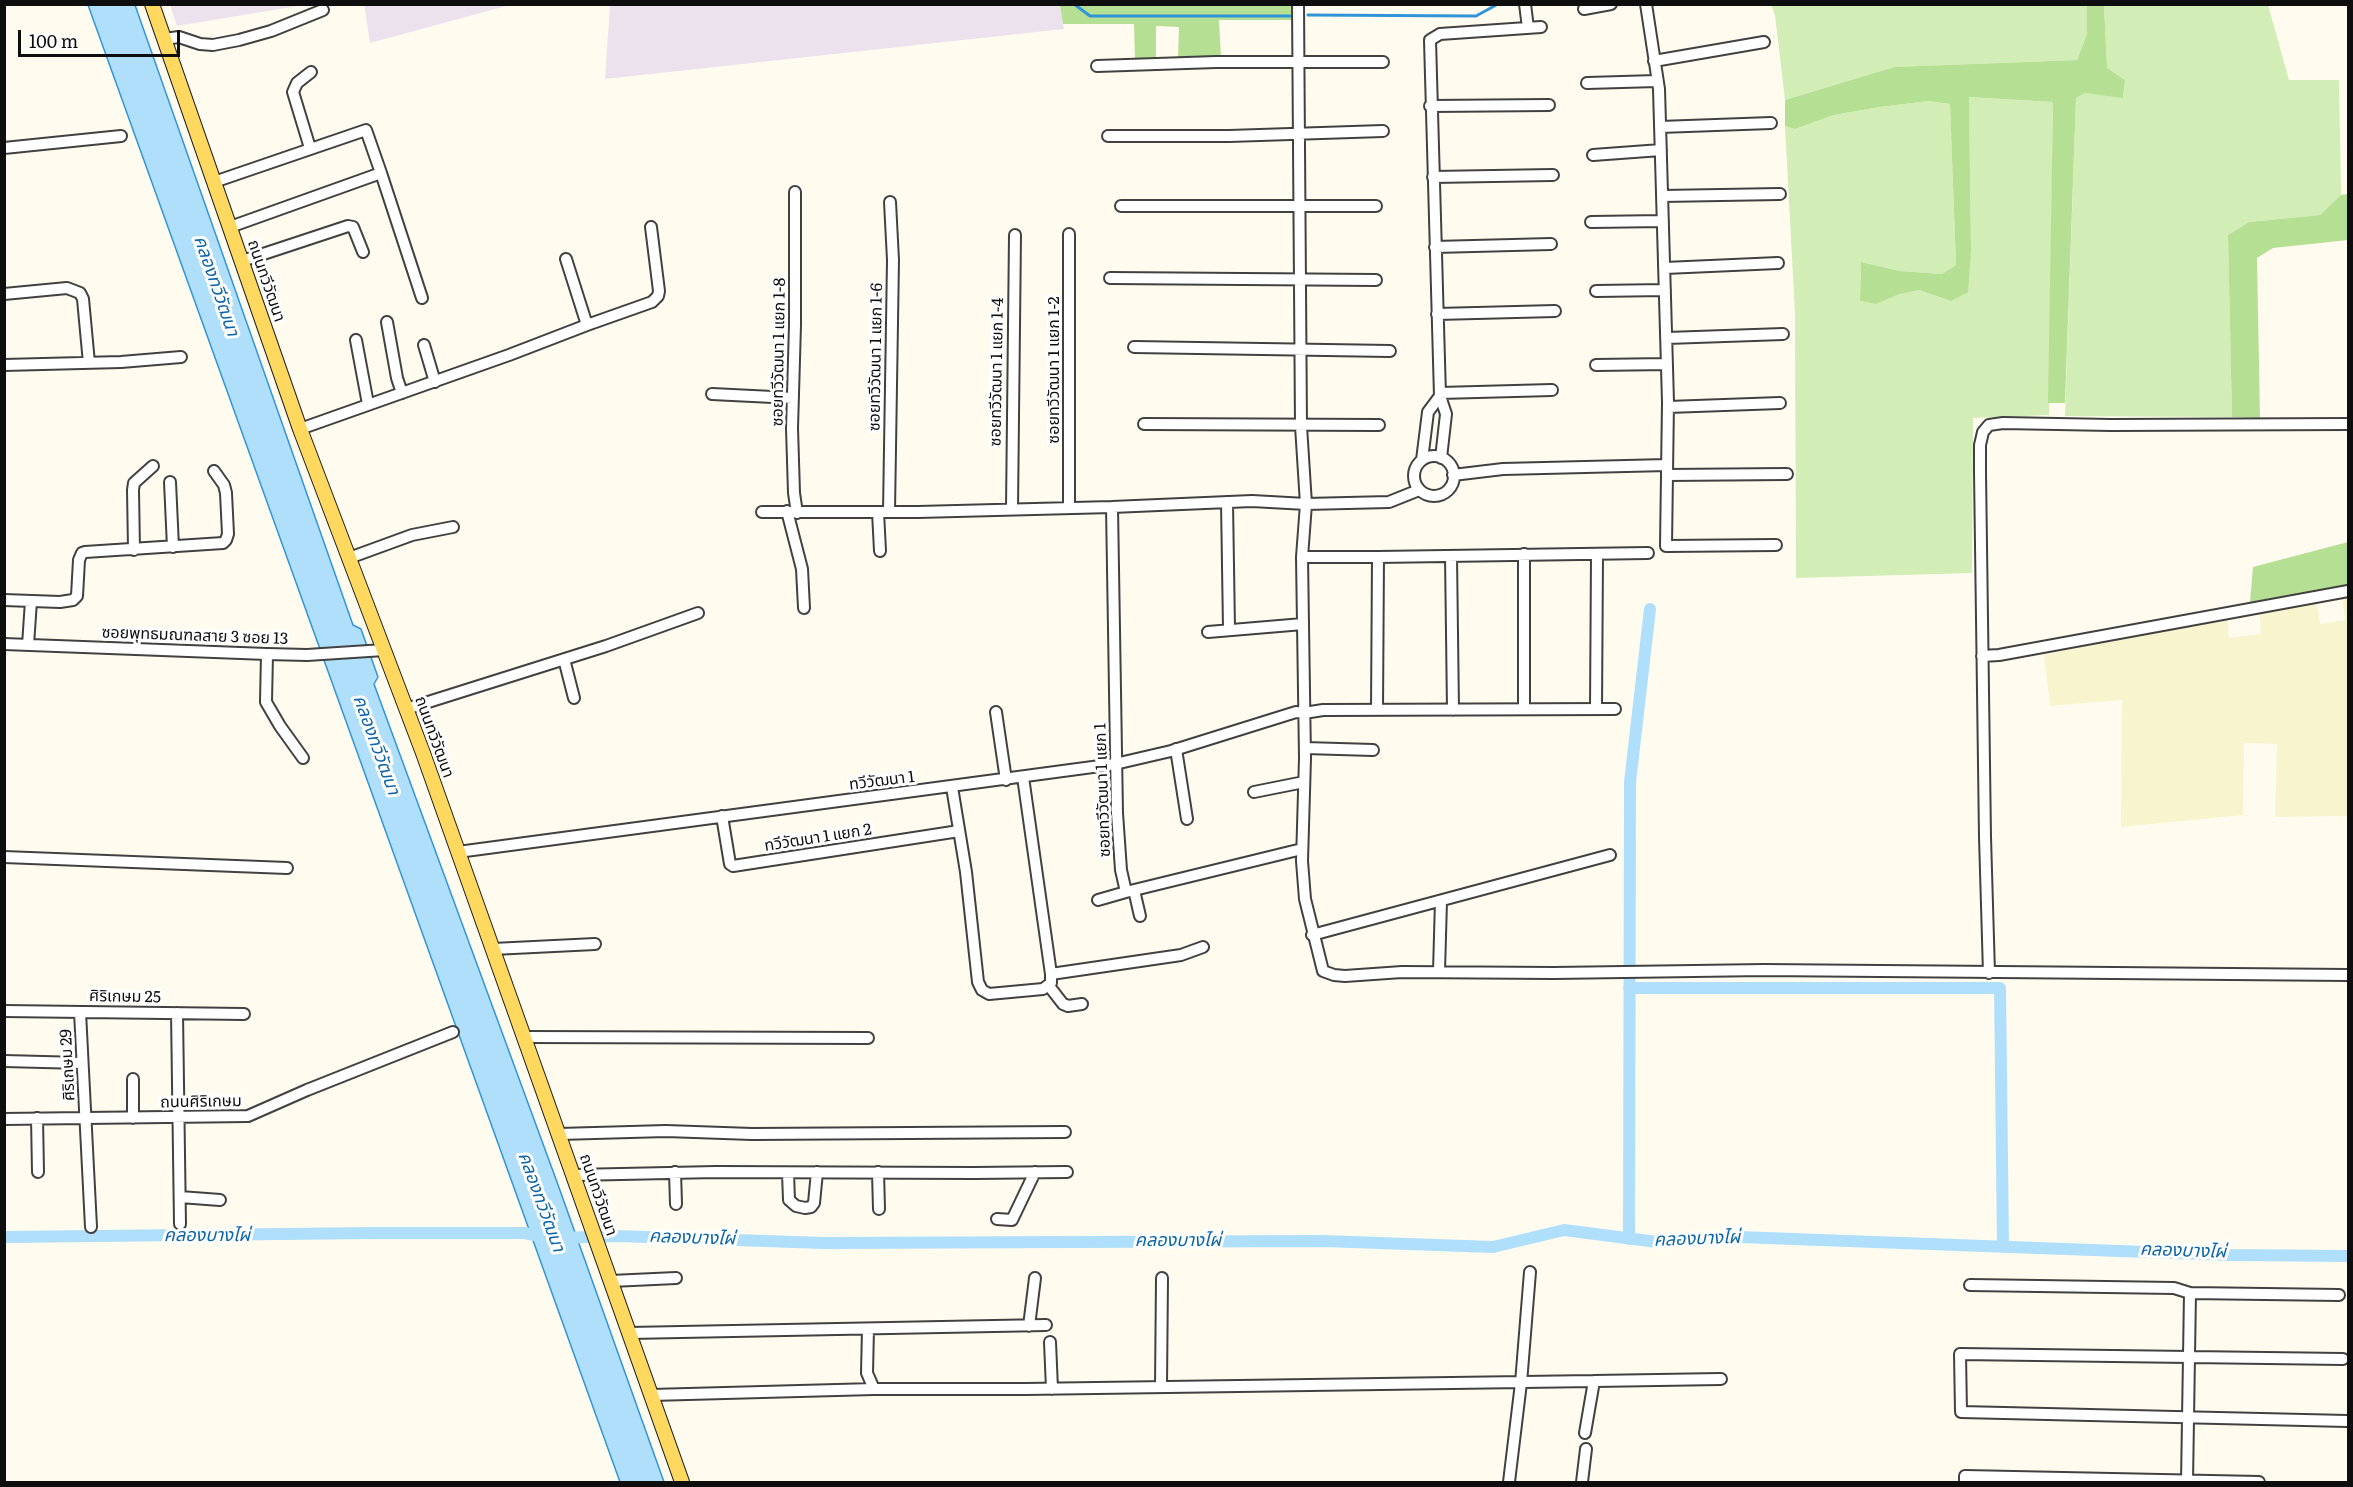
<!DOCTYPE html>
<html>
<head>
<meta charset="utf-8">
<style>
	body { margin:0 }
	#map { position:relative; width:2353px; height:1487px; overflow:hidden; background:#fffcef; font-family:Literata,serif }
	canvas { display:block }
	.frame { position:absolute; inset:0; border:6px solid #0e0e0e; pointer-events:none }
	.scale { position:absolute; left:18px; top:30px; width:162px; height:27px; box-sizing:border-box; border:3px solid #0e0e0e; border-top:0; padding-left:8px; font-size:18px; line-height:21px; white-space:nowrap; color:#0e0e0e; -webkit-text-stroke:4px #fff; paint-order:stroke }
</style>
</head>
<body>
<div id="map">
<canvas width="2353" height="1487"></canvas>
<div class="frame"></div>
<div class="scale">100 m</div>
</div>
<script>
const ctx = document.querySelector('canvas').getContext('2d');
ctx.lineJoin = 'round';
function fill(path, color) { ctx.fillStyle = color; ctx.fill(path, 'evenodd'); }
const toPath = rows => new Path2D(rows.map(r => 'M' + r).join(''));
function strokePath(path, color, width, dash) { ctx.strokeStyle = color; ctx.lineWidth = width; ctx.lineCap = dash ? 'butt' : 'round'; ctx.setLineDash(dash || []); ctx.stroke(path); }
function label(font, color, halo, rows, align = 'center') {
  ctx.font = font + ' Literata,"Noto Sans Thai",serif'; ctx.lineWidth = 6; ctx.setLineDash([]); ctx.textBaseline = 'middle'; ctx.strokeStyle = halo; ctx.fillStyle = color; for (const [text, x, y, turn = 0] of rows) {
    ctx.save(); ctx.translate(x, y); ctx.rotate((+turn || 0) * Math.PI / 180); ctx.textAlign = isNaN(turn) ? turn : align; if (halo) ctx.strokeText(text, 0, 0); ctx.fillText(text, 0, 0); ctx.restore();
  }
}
fill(toPath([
	[364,4,510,4,510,5,370,43],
	[170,5,170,4,304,5,177,26],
	[610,5,1060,5,1064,29,605,79]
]), '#ece2ed');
fill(toPath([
	[2348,585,2348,816,2275,817,2277,744,2244,743,2243,815,2121,827,2122,700,2050,706,2044,655,2227,615,2229,638,2261,634,2259,608,2316,598,2320,624,2345,620,2341,586]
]), '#f8f4cd');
fill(toPath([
	[1771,5,2087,5,2087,34,2077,60,1894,67,1785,100,1775,15],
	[2104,5,2268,5,2289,80,2339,80,2341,195,2320,215,2249,222,2228,235,2232,417,2065,416,2076,98,2085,93,2123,97,2125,80,2107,68],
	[1969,97,2053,102,2049,415,1973,418,1972,573,1796,578,1795,313,1785,126,1795,129,1834,115,1880,107,1929,101,1950,104,1956,265,1942,274,1900,271,1861,262,1860,301,1876,304,1899,293,1919,290,1951,301,1971,250]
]), '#d2edb5');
fill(toPath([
	[1060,5,1292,5,1294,20,1219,20,1221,57,1178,59,1179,27,1156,26,1156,60,1135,61,1134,24,1063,24],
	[2087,5,2104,5,2107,68,2125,80,2123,98,2085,93,2076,98,2065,403,2048,403,2053,102,1969,97,1971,250,1968,292,1951,301,1919,290,1899,294,1876,304,1860,301,1861,262,1900,271,1942,274,1956,265,1950,104,1929,101,1880,107,1834,115,1795,129,1785,126,1785,100,1894,67,2077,60,2087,34],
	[2348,194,2348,240,2273,248,2257,258,2260,418,2232,417,2228,235,2249,222,2320,215,2341,195],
	[2348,542,2348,585,2250,602,2253,567]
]), '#b5df93');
const water = toPath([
	[88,5,135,5,353,625,361,629,378,677,374,684,557,1182,664,1482,620,1482,88,5]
]);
fill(water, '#afdffb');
strokePath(water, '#3095d8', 1.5);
strokePath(toPath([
	[1074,4,1090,16,1290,16],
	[1308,15,1476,16,1498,4]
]), '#3095d8', 3);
strokePath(toPath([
	[1629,988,2000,988,2003,1246],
	[4,1237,373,1233,524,1233,545,1237],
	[562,1238,616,1236,824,1243,1323,1241,1493,1247,1564,1230,1657,1242,1739,1237,2228,1255,2348,1256],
	[1629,1239,1630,782,1650,609]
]), '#afdffb', 12);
const minor = toPath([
	[1298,4,1301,426,1306,504,1302,557,1305,758,1302,861,1305,899,1323,971,1334,975,1345,976,1402,972,1554,973,1764,970,2348,975],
	[1525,4,1528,28],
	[1646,4,1659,89,1668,402,1666,546,1776,545],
	[1584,9,1611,4],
	[164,39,179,37,200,44,213,45,239,40,271,31,323,10],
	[1654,61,1764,42],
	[1097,66,1216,62,1383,62],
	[1587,83,1657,81],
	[1430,106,1549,105],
	[1660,127,1771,123],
	[1108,136,1229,136,1383,131],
	[4,148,121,136],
	[310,148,293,92,297,83,311,72],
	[1593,155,1661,150],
	[1433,177,1553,175],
	[214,182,366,130,381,173],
	[795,192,795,325,792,428,794,493,797,513],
	[1662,196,1780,194],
	[1121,206,1376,206],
	[1591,222,1663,221],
	[230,227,381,173,422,298],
	[1435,247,1551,244],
	[566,259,587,325,652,302,658,296,659,291,651,227],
	[242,261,348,226,353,227,363,252],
	[1665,268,1778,263],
	[1110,278,1376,280],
	[1596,291,1665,290],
	[4,294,67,288,80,293,83,299,89,363],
	[1437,314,1555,311],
	[387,322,397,378,402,393],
	[1667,338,1783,334],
	[356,340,368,404],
	[424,345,435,382],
	[1134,347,1390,351],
	[4,365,121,362,181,357],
	[1596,365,1667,364],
	[1440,393,1552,390],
	[712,394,793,398],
	[1440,396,1430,40,1440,34,1541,27],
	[1668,407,1780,403],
	[1144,424,1379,425],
	[300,429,509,355,587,325],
	'1414 476a20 20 0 1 1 40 0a20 20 0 1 1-40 0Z',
	[1422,460,1428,412,1440,396,1446,414,1441,458],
	[1453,475,1503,469,1667,465],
	[1667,475,1787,474],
	[170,482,173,547],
	[1227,502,1229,629],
	[1069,507,1069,234],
	[1112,507,1252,501,1306,504,1389,502,1419,490],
	[1012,509,1015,235],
	[787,511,802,569,804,608],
	[889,511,893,260,890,202],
	[762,512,918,512,1112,507,1117,813,1121,870,1126,892,1302,849],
	[878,512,880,551],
	[134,550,133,490,134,483,153,466],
	[1451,556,1453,710],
	[1302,557,1378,557],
	[349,558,412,535,453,527],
	[4,600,60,602,73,600,77,596,79,560,82,553,85,552,223,543,226,540,228,534,226,493,224,485,214,471],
	[1208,632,1303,624],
	[4,644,267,654,307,655,384,650],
	[28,645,31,601],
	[267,654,266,702,280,726,303,758],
	[1982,656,1999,655,2348,591],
	[564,659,574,698],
	[1524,708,1524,554],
	[406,709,606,646,698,613],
	[1596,709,1597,555],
	[1377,710,1378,557,1648,553],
	[996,712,1006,780],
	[1305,748,1373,750],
	[1176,749,1187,819],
	[1023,777,1051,974],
	[952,787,966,872,978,982,982,990,989,994,1043,989,1051,983,1051,974,1181,955,1203,947],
	[1254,792,1304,782],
	[722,816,730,864,733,866,959,831],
	[458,852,1115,764,1171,751,1296,712,1304,713,1323,710,1615,709],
	[4,857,287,868],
	[1134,890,1140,916],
	[1098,900,1126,892],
	[1312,935,1610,855],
	[493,949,595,944],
	[1439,971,1441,901],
	[1989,973,1985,837,1980,472,1980,445,1983,432,1989,425,2003,423,2111,425,2348,424],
	[1049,986,1063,1004,1068,1006,1082,1004],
	[4,1011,244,1014],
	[80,1012,91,1227],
	[177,1013,180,1224],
	[524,1037,868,1038],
	[4,1061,82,1063],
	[133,1079,133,1118],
	[37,1118,38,1172],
	[4,1119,248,1116,307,1090,453,1032],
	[559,1134,666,1131,752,1134,1065,1132],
	[675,1172,676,1204],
	[878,1172,879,1209],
	[788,1173,789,1200,796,1206,805,1208,811,1207,814,1203,817,1172],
	[574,1175,716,1172,974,1173,1067,1172],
	[180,1197,220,1200],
	[997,1219,1012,1220,1035,1172],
	[611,1281,676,1278],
	[1970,1285,2174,1288,2190,1293,2187,1482],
	[2190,1293,2339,1295],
	[1029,1326,1035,1278],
	[868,1329,867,1373,874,1389],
	[629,1333,1046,1325],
	[1050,1342,1052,1389],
	[2343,1359,1960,1354,1961,1412,2347,1421],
	[1594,1381,1721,1379],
	[1161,1386,1162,1278],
	[651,1395,874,1389,1025,1389,1594,1381,1585,1433],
	[1509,1482,1521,1383,1530,1272],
	[1582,1482,1586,1449],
	[1965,1482,1965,1476,2259,1482]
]);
const major = toPath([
	[152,4,300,429,423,753,682,1482]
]);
strokePath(minor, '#414141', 14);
strokePath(major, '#1f1f1f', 16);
strokePath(minor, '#fff', 10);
strokePath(major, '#ffd85f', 14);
label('16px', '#0e0e0e', '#fff', [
	["ถนนทวีวัฒนา",266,281,71],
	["ซอยทวีวัฒนา 1 แยก 1-8",779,352,-89],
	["ซอยทวีวัฒนา 1 แยก 1-6",876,357,-89],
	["ซอยทวีวัฒนา 1 แยก 1-2",1054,370,-90],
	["ซอยทวีวัฒนา 1 แยก 1-4",997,372,-89],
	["ซอยพุทธมณฑลสาย 3 ซอย 13",195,636,2],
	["ถนนทวีวัฒนา",434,737,70],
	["ทวีวัฒนา 1",882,781,-7],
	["ซอยทวีวัฒนา 1 แยก 1",1103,790,-92],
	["ทวีวัฒนา 1 แยก 2",818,838,-9],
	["ศิริเกษม 25",125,997,1],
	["ศิริเกษม 29",68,1065,-93],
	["ถนนศิริเกษม",201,1102,-1],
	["ถนนทวีวัฒนา",598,1195,71]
]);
label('italic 18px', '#0d66aa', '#fff', [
	["คลองทวีวัฒนา",216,286,71],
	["คลองทวีวัฒนา",376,745,70],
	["คลองทวีวัฒนา",541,1202,70],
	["คลองบางไผ่",207,1236],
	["คลองบางไผ่",692,1238,2],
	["คลองบางไผ่",1697,1239,-2],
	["คลองบางไผ่",1178,1241],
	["คลองบางไผ่",2183,1251,2]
]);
</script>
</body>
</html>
